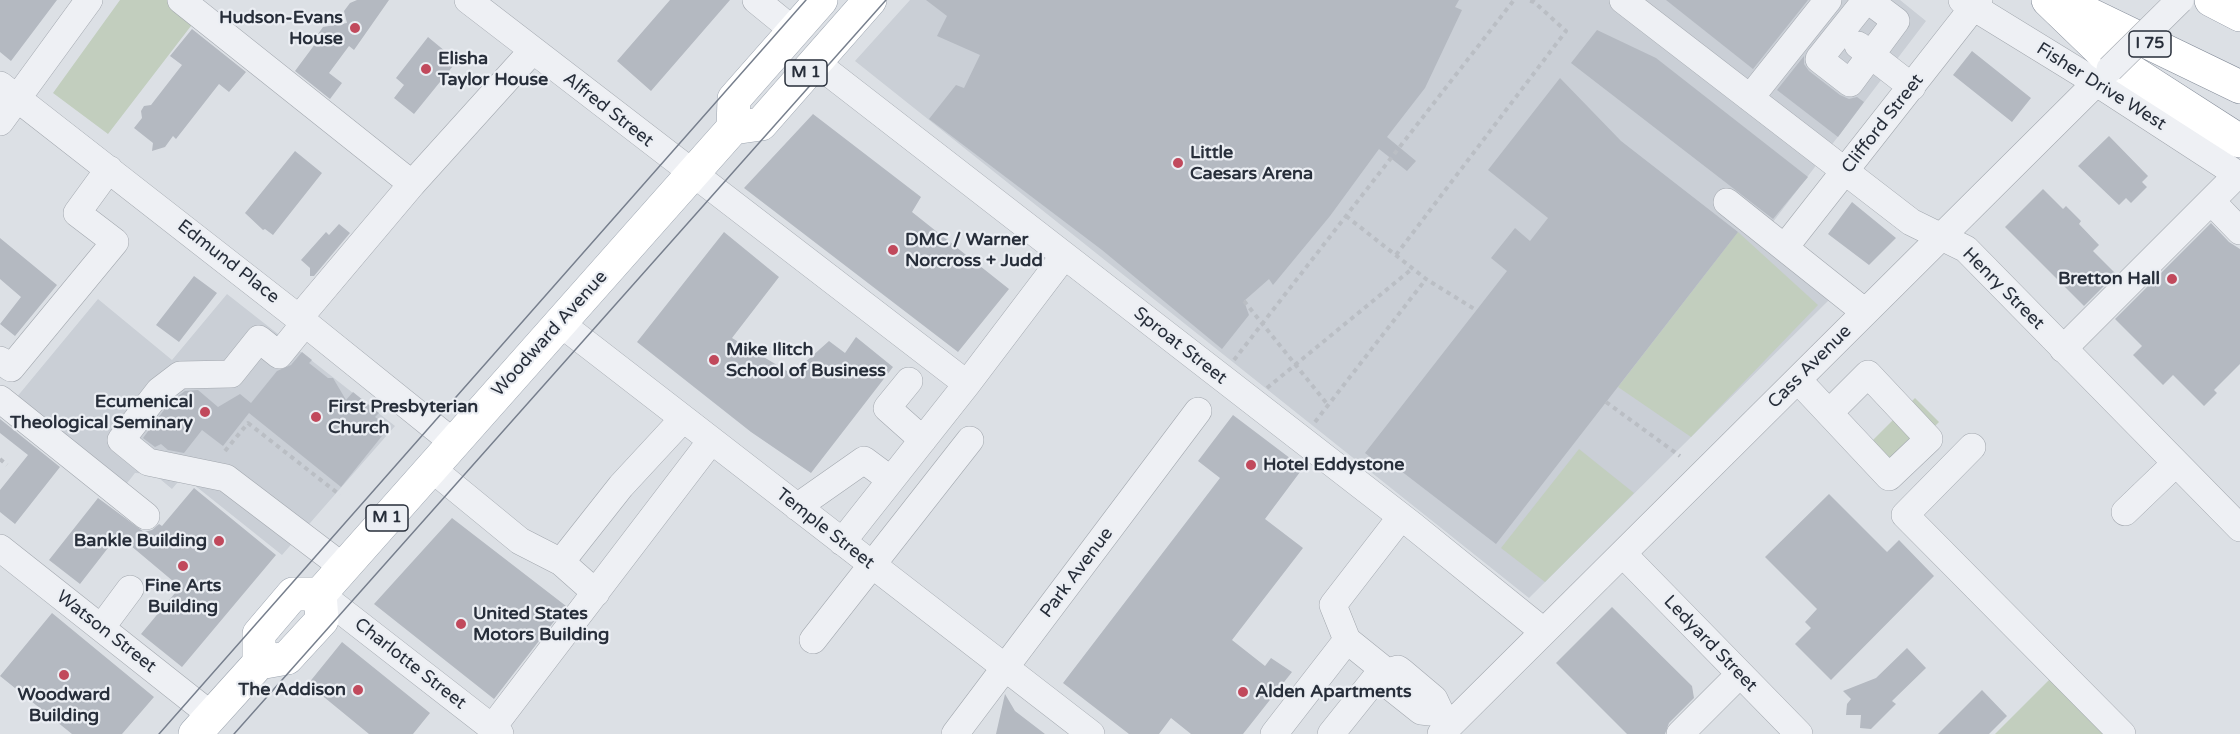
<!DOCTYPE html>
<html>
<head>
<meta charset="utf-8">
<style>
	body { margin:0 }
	canvas { display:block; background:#dce0e5 }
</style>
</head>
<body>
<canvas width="2240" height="734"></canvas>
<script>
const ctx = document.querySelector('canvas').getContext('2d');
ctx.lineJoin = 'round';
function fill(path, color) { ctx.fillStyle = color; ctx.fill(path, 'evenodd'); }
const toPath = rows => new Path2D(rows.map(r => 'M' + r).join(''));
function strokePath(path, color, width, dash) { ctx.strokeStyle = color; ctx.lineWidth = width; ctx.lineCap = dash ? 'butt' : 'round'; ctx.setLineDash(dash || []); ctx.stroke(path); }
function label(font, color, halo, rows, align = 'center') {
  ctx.font = font + ' "Varela Round",sans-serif'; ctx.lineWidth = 4.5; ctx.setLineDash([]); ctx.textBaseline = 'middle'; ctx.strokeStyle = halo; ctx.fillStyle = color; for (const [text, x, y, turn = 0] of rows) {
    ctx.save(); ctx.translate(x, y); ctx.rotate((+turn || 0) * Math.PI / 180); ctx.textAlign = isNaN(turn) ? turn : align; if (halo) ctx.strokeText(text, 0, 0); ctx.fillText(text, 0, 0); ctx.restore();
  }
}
fill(toPath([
	[910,0,1900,0,1926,21,1757,243,1830,299,1529,598,855,61],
	[227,294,395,426,282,555,183,476,172,489,154,474,135,473,124,487,16,398,98,299,172,360]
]), '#cacfd6');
fill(toPath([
	[120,0,168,0,194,22,108,134,53,93],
	[1738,232,1818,305,1691,437,1618,387],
	[1915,398,1939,422,1882,479,1858,455],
	[1579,449,1634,493,1545,582,1501,548],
	[2055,674,2112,734,1995,734]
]), '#c2cebe');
fill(toPath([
	[0,0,57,0,11,61,0,52],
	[357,0,389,0,354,50,349,46,329,73,342,83,330,99,295,71,318,40,318,34,323,27,347,23,344,11,350,3],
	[670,0,730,0,651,91,617,61],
	[926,0,1459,0,1455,7,1462,10,1425,88,1387,137,1416,161,1407,171,1379,149,1330,216,1273,285,1269,279,1244,301,1249,315,1222,349,1102,250,929,119,956,85,964,88,980,55,937,36,947,16],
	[1666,0,1808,0,1753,69],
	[192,29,246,72,229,92,219,84,176,139,173,136,165,147,152,151,153,143,134,128,142,118,141,111,144,106,151,105,182,65,170,56],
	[1597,30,1656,58,1808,177,1773,219,1571,63],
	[428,37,457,61,414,114,394,98,404,85,396,78],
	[1972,51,2031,98,2012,122,1953,75],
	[1804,56,1804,64,1809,71,1840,95,1849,99,1857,97,1864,102,1838,137,1777,90],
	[1560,78,1621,141,1738,232,1496,544,1392,464,1387,470,1365,453,1507,271,1491,258,1515,228,1530,241,1548,218,1488,170],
	[813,114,921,197,912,212,1009,289,958,352,744,188],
	[2109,136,2148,176,2142,182,2147,187,2131,203,2126,198,2119,205,2078,166],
	[295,151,322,173,273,235,265,229,263,230,245,213],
	[2043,189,2063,209,2066,206,2081,221,2079,224,2099,245,2093,251,2116,274,2084,306,2005,227],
	[1852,202,1896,238,1869,265,1828,234],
	[2211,223,2229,242,2240,249,2240,364,2214,390,2217,393,2204,406,2173,375,2163,385,2133,355,2142,346,2115,319],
	[339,224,350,233,314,276,310,276,310,268,301,260,326,232,329,235],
	[724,232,779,277,732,338,792,374,829,341,845,353,856,337,893,367,811,473,751,432,637,342],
	[0,238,57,285,15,336,0,324,21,297,0,279],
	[194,276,217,293,179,342,156,325],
	[302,352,312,360,309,363,328,378,333,378,346,400,353,392,379,413,375,417,379,420,377,423,386,431,341,487,249,413,223,446,202,430,184,453,168,450,161,444,155,447,143,438,170,402,185,391,198,390,218,407,240,394,251,403,277,371,291,365],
	[1233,415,1303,468,1265,519,1303,548,1232,640,1265,666,1271,658,1292,672,1243,734,1191,734,1171,718,1159,734,1129,734,1063,683,1220,478,1198,461],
	[0,419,60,467,15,524,0,512,0,490,28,455,0,433],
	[194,488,276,555,182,667,141,634,180,587,118,535,80,584,49,560,98,498,144,532,152,530,159,524,162,526],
	[1829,494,1887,552,1899,540,1934,576,1831,680,1795,644,1811,628,1805,622,1817,609,1765,557],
	[452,518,566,606,494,699,374,604],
	[1612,607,1692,686,1694,698,1669,723,1665,734,1627,734,1556,663],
	[52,613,154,697,122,734,72,734,0,676],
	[342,642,430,713,413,734,369,734,308,684],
	[1907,648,1926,668,1892,701,1896,704,1871,729,1860,728,1861,715,1846,715,1847,704,1851,699,1843,691,1876,678],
	[1982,690,2007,716,1989,734,1938,734],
	[1005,694,1015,711,1045,734,996,734]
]), '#b4b9c1');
const minor = toPath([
	[181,0,412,184,299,318],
	[468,0,967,384],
	[756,0,794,31],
	[1623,0,1911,222,1966,249,2240,528],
	[1866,0,1819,59,1850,83,1896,21,1868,0],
	[1962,0,2097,83,2240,176],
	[1858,45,1912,87],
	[815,62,1412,525,1543,631],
	[0,85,305,323,454,443],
	[1750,98,1828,0],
	[0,122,89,0],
	[412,184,533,50],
	[2211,201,2240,231],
	[1727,202,1865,312],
	[1785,247,1979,0],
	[305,323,279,355,259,339,231,374,180,375,159,391,121,440,148,462,226,478,343,567],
	[560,323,1091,734],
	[2063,349,2238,174],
	[0,360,11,368,115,242,77,213,109,169],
	[1798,380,1889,477,1929,439,1868,374,1829,413],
	[909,381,887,408,923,440],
	[0,399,146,516],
	[1972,447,1905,515,2122,734],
	[431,468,520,541,561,562],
	[797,507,864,460,891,480],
	[2125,512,2176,463],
	[842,542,967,384,1064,256],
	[0,548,211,715],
	[1623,554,1799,734],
	[596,593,561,562,621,486,683,419],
	[320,594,500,734],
	[101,628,130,589],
	[813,640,970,440],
	[1383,669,1347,640,1333,605,1401,517],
	[1387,672,1387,684,1421,711,1430,712],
	[492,728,711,441],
	[955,734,1198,411],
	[1274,734,1347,640],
	[1331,734,1383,669,1387,672,1398,669,1402,672,1434,699,1441,714],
	[1441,734,2110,69],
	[1680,734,1739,675]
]);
const major = toPath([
	[733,128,761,124,870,0],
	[259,663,259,634,293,594,320,594],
	[195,734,259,663,287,658,322,620,320,594,733,128,734,99,821,0]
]);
const highway = toPath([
	[2048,0,2103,53,2240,141],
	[2211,0,2240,15],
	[2062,1,2240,87]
]);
strokePath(minor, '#a2a7ae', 28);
strokePath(major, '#9ca4af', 34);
strokePath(highway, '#858d9a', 34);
strokePath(toPath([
	[1346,216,1426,279,1476,310],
	[1396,255,1566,31,1534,2,1527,0],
	[1244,301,1328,405],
	[1234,360,1514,0],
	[1267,388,1413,268],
	[1606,402,1680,456],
	[1315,422,1426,279],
	[225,451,248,423,340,495],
	[0,459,7,465]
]), '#babec4', 4, [4.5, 4.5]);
strokePath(minor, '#eef0f4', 27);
strokePath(major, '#fff', 33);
strokePath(highway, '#fff', 33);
strokePath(toPath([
	[159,734,806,0],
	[234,734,886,0]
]), '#777f8d', 1.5);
const minorBridge = toPath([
	[2110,69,2180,0]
]);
strokePath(minorBridge, '#a2a7ae', 28, []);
strokePath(minorBridge, '#eef0f4', 27);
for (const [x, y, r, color] of [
	[355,28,6,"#c1495c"],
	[426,69,6,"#c1495c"],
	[1178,163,6,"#c1495c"],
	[893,250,6,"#c1495c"],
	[2172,279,6,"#c1495c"],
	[714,360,6,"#c1495c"],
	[205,412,6,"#c1495c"],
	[316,417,6,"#c1495c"],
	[1251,465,6,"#c1495c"],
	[219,541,6,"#c1495c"],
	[183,566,6,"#c1495c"],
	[461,624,6,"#c1495c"],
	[64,675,6,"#c1495c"],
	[358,690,6,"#c1495c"],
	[1243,692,6,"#c1495c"]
]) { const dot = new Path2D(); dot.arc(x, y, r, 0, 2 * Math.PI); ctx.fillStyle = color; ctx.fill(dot); strokePath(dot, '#ebeef3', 2); }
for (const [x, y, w] of [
	[2150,44,42],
	[806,73,42],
	[387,518,42]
]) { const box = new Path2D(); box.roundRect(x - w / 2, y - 13, w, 26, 4.5); ctx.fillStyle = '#ebeef3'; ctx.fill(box); strokePath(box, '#272e3a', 1.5); }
label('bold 16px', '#272e3a', null, [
	["I 75",2150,44],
	["M 1",806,73],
	["M 1",387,518]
]);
label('bold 18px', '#272e3a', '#ebeef3', [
	["Hudson-Evans",343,18,"right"],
	["House",343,39,"right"],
	["Elisha",438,59],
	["Taylor House",438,80],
	["Little",1190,153],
	["Caesars Arena",1190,174],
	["DMC / Warner",905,240],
	["Norcross + Judd",905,261],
	["Bretton Hall",2160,279,"right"],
	["Mike Ilitch",726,350],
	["School of Business",726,371],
	["Ecumenical",193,402,"right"],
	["Theological Seminary",193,423,"right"],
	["First Presbyterian",328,407],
	["Church",328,428],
	["Hotel Eddystone",1263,465],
	["Bankle Building",207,541,"right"],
	["Fine Arts",183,586,"center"],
	["Building",183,607,"center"],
	["United States",473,614],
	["Motors Building",473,635],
	["The Addison",346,690,"right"],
	["Alden Apartments",1255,692],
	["Woodward",64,695,"center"],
	["Building",64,716,"center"]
], 'left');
label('18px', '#272e3a', '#ebeef3', [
	["Fisher Drive West",2101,87,32],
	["Alfred Street",608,110,38],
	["Clifford Street",1883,124,-52],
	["Edmund Place",228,262,38],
	["Henry Street",2003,289,45],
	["Woodward Avenue",550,334,-48],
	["Sproat Street",1180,346,38],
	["Cass Avenue",1810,367,-45],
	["Temple Street",825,529,38],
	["Park Avenue",1077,573,-53],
	["Watson Street",106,632,38],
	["Ledyard Street",1710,644,46],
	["Charlotte Street",410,664,38]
]);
</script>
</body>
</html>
